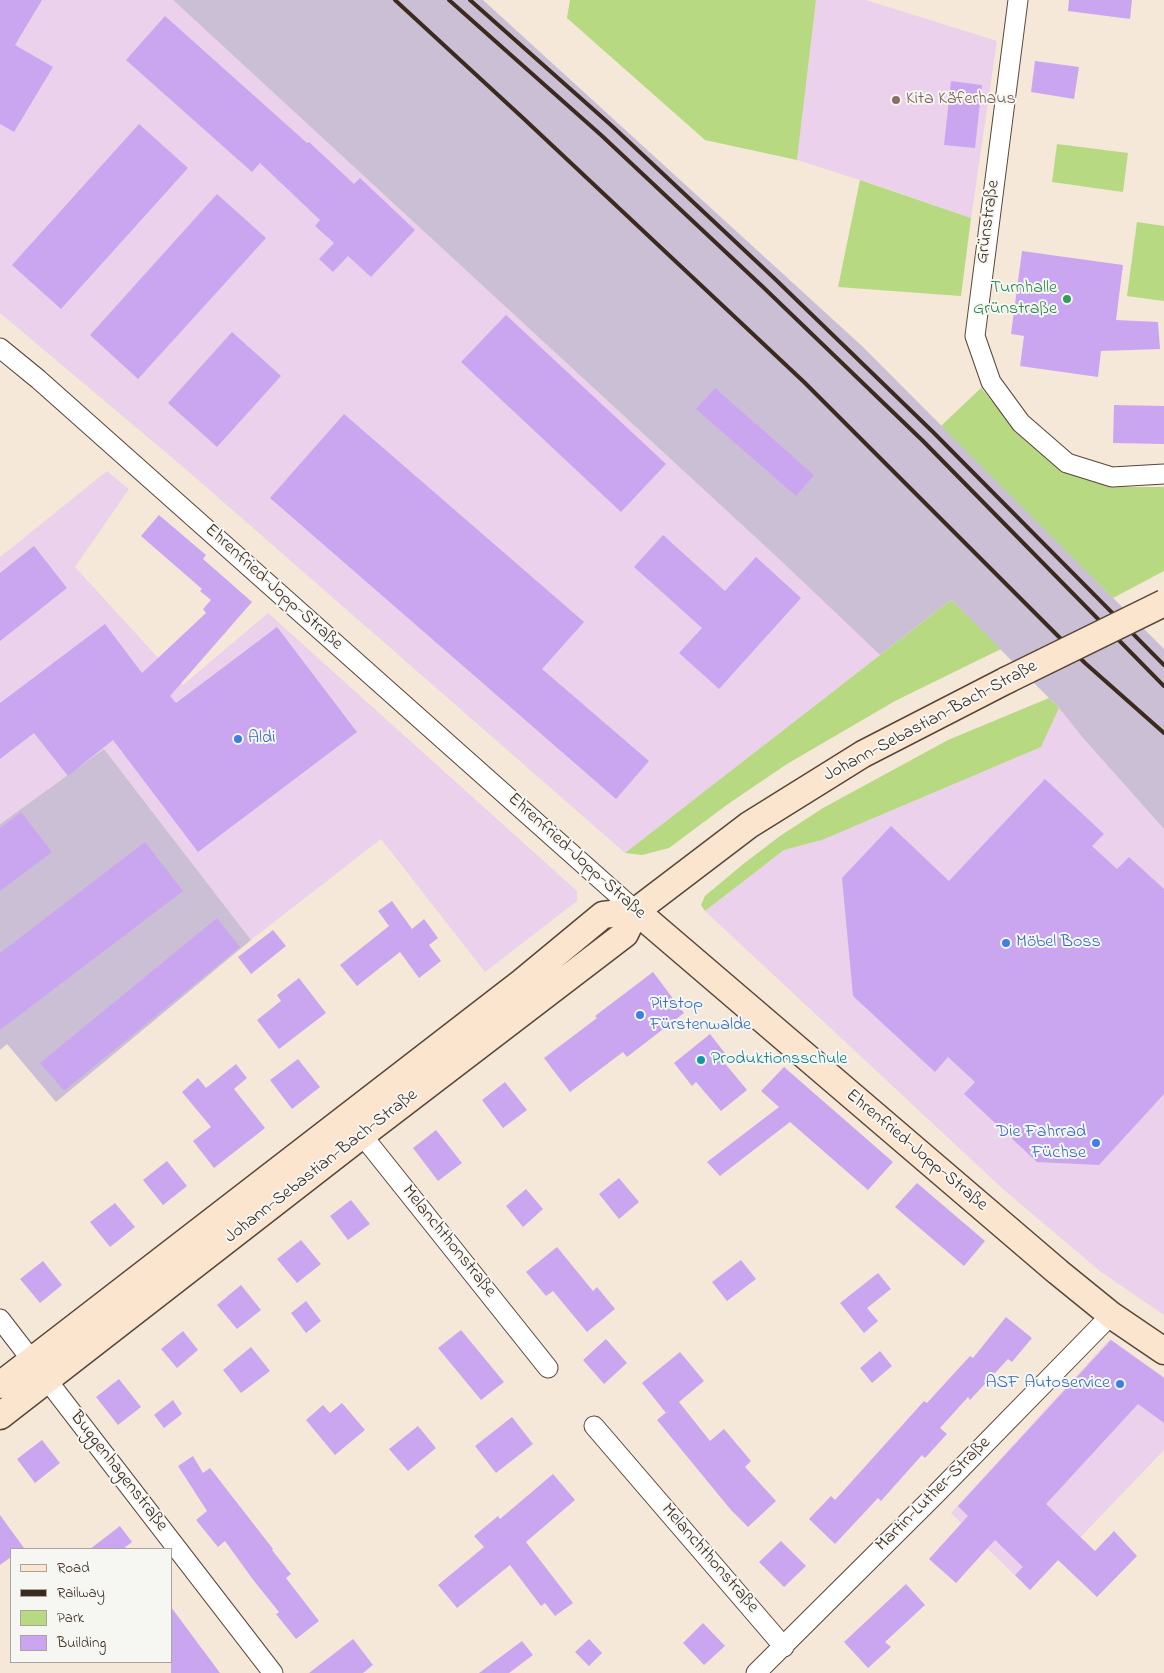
<!DOCTYPE html>
<html>
<head>
<meta charset="utf-8">
<style>
	body { margin:0 }
	#map { position:relative; width:1164px; height:1673px; overflow:hidden; background:#f5e8d8; font-family:"Indie Flower",sans-serif }
	canvas { display:block }
	.legend { position:absolute; left:10px; top:1548px; width:162px; height:115px; box-sizing:border-box; background:#f6f6f2; border:1px solid #aba49d; margin:0; padding:6px 9px; list-style:none; font-size:15px; color:#3b2a1e }
	.legend li { display:flex; align-items:center; gap:10px; height:25px }
	.legend b { width:25px; border:1px solid #aba49d }
</style>
</head>
<body>
<div id="map">
<canvas width="1164" height="1673"></canvas>
<ul class="legend">
<li><b style="height:6px;background:#fbe5cf"></b>Road</li>
<li><b style="height:6px;background:#3b2a1e"></b>Railway</li>
<li><b style="height:14px;background:#b6d981"></b>Park</li>
<li><b style="height:14px;background:#cba6f0"></b>Building</li>
</ul>
</div>
<script>
const ctx = document.querySelector('canvas').getContext('2d');
ctx.lineJoin = 'round';
function fill(path, color) { ctx.fillStyle = color; ctx.fill(path, 'evenodd'); }
const toPath = rows => new Path2D(rows.map(r => 'M' + r).join(''));
function strokePath(path, color, width, dash) { ctx.strokeStyle = color; ctx.lineWidth = width; ctx.lineCap = dash ? 'butt' : 'round'; ctx.setLineDash(dash || []); ctx.stroke(path); }
function label(font, color, halo, rows, align = 'center') {
  ctx.font = font + ' "Indie Flower",sans-serif'; ctx.lineWidth = 4; ctx.setLineDash([]); ctx.textBaseline = 'middle'; ctx.strokeStyle = halo; ctx.fillStyle = color; for (const [text, x, y, turn = 0] of rows) {
    ctx.save(); ctx.translate(x, y); ctx.rotate((+turn || 0) * Math.PI / 180); ctx.textAlign = isNaN(turn) ? turn : align; if (halo) ctx.strokeText(text, 0, 0); ctx.fillText(text, 0, 0); ctx.restore();
  }
}
fill(toPath([
	[0,0,173,0,779,559,880,655,625,853,189,472,0,313],
	[816,0,866,0,997,41,971,218,882,187,797,160],
	[107,471,129,489,75,567,183,685,268,613,577,891,577,901,485,972,381,839,251,940,104,749,0,824,0,557],
	[1059,708,1083,738,1164,829,1164,1315,1101,1272,1004,1190,705,911,784,850,822,840,1041,747],
	[1110,1339,1164,1377,1164,1450,1030,1590,951,1513]
]), '#ebd1eb');
fill(toPath([
	[173,0,483,0,862,346,1164,649,1164,829,1083,738,1059,708,951,600,880,655,779,559],
	[104,749,251,940,56,1102,7,1044,0,1050,0,824]
]), '#cbbfd5');
fill(toPath([
	[570,0,816,0,797,160,705,140,567,18],
	[1057,144,1128,153,1123,192,1052,182],
	[860,180,971,218,961,296,838,287],
	[1137,222,1164,226,1164,301,1127,296],
	[981,388,1015,429,1107,485,1129,487,1164,487,1164,571,1113,598,941,426],
	[951,600,1001,649,895,701,787,764,728,804,669,848,642,855,625,853],
	[1049,698,1059,708,1041,747,822,840,784,850,705,911,701,905,705,896,742,865,780,836,823,808,948,740]
]), '#b6d981');
fill(toPath([
	[0,0,42,0,15,45,53,67,14,132,0,124],
	[1069,0,1132,0,1130,19,1068,11],
	[165,16,307,143,309,142,354,184,360,178,415,230,371,277,348,256,333,272,319,259,334,243,315,226,320,220,260,163,252,172,126,60],
	[1035,61,1079,67,1074,99,1031,92],
	[951,81,982,85,975,148,944,145],
	[139,124,188,168,61,309,12,265],
	[217,194,266,238,138,379,90,335],
	[1022,251,1123,265,1116,320,1158,322,1160,349,1101,351,1098,377,1020,366,1024,336,1011,334],
	[506,315,666,464,621,512,461,362],
	[232,332,281,376,217,447,168,403],
	[715,388,814,475,796,496,696,409],
	[1114,405,1164,406,1164,444,1113,443],
	[344,414,584,622,542,669,649,761,616,799,270,498],
	[159,515,206,555,203,559,252,602,170,696,176,703,277,627,357,732,198,852,113,740,68,776,34,733,0,759,0,703,105,624,142,673,206,613,203,609,211,600,200,591,202,589,141,536],
	[663,535,725,591,756,557,801,598,719,689,679,653,702,628,634,567],
	[34,546,67,588,0,641,0,573],
	[1045,779,1104,834,1092,846,1117,869,1129,857,1164,889,1164,1094,1099,1165,1037,1162,964,1094,975,1082,948,1057,935,1072,853,996,842,878,891,826,949,881],
	[21,812,52,852,0,891,0,828],
	[145,842,183,891,0,1030,0,953],
	[392,901,412,929,424,919,438,938,429,945,441,961,419,978,400,952,357,986,340,965,389,926,378,911],
	[217,918,240,947,64,1091,40,1063],
	[273,930,286,946,251,974,238,957],
	[653,972,684,1013,627,1057,623,1052,570,1092,544,1058,597,1018,595,1016],
	[299,978,326,1013,279,1049,257,1020,281,1001,277,995],
	[710,1034,728,1057,723,1061,747,1090,721,1111,696,1082,692,1086,674,1063],
	[298,1059,320,1087,292,1109,270,1080],
	[236,1064,247,1078,234,1089,265,1128,214,1168,193,1141,211,1127,182,1092,198,1078,206,1088],
	[784,1067,893,1162,868,1190,790,1122,720,1176,707,1162,779,1107,761,1091],
	[505,1082,527,1110,503,1128,482,1100],
	[436,1130,462,1163,438,1181,413,1148],
	[167,1161,187,1186,163,1205,143,1180],
	[619,1178,639,1202,619,1219,599,1194],
	[917,1183,985,1241,964,1266,895,1207],
	[526,1189,543,1209,523,1227,506,1206],
	[351,1200,370,1224,348,1240,330,1216],
	[115,1203,135,1227,110,1247,90,1222],
	[301,1240,321,1264,297,1283,277,1259],
	[557,1247,593,1291,597,1287,615,1309,587,1332,553,1291,546,1296,526,1272],
	[741,1260,756,1279,727,1301,712,1282],
	[43,1261,62,1285,40,1303,20,1279],
	[878,1273,891,1289,867,1308,878,1321,864,1333,840,1303],
	[241,1285,261,1310,237,1329,217,1305],
	[306,1301,321,1321,306,1333,291,1313],
	[1006,1317,1032,1338,1012,1362,1008,1359,970,1400,968,1397,940,1428,947,1434,925,1458,922,1455,881,1501,878,1498,835,1544,809,1519,831,1496,835,1500,924,1401,927,1403,970,1356,973,1358],
	[461,1330,504,1382,481,1400,438,1348],
	[183,1331,198,1350,177,1368,161,1349],
	[606,1339,627,1363,604,1384,583,1360],
	[1111,1340,1164,1378,1164,1423,1138,1404,1046,1504,1095,1551,1114,1531,1137,1556,1097,1597,1058,1560,1030,1590,1015,1575,1023,1567,995,1540,956,1583,929,1559,968,1516,958,1506],
	[251,1347,270,1371,241,1393,223,1370],
	[880,1351,892,1366,872,1383,860,1368],
	[680,1352,704,1381,679,1402,710,1441,724,1429,751,1461,745,1467,776,1501,748,1527,731,1510,657,1420,669,1410,666,1413,642,1383],
	[119,1379,141,1407,118,1425,96,1397],
	[173,1400,182,1414,164,1428,154,1415],
	[342,1403,365,1430,335,1455,306,1420,323,1405,330,1413],
	[512,1417,533,1444,496,1473,475,1446],
	[418,1426,436,1448,408,1471,389,1449],
	[42,1440,60,1463,35,1483,17,1459],
	[193,1456,203,1473,210,1468,273,1549,272,1550,291,1574,286,1578,319,1621,296,1639,276,1614,279,1612,254,1581,225,1541,218,1547,196,1520,207,1511,178,1466],
	[553,1474,575,1500,526,1542,573,1603,555,1616,545,1603,541,1606,510,1565,457,1608,438,1585,484,1547,474,1536,498,1516,500,1519],
	[0,1515,24,1548,11,1549,11,1557,0,1565],
	[120,1526,132,1542,123,1549,90,1549],
	[781,1541,806,1566,784,1587,759,1562],
	[906,1584,925,1605,885,1642,891,1647,868,1668,844,1642],
	[171,1607,220,1673,171,1673],
	[703,1623,725,1646,704,1665,683,1643],
	[353,1639,373,1665,363,1673,309,1673],
	[589,1639,602,1653,589,1666,575,1652],
	[522,1641,533,1655,509,1673,479,1673]
]), '#cba6f0');
const street = toPath([
	[1018,0,975,336,991,382,1021,423,1067,463,1112,477,1164,474],
	[0,348,38,379,636,911],
	[354,1125,548,1368],
	[0,1319,273,1673],
	[594,1426,784,1647],
	[756,1673,934,1496,1111,1315]
]);
const secondary = toPath([
	[636,911,1058,1272,1111,1315,1164,1351],
	[0,1385,522,982,603,915,636,911],
	[0,1416,362,1135,625,934,636,911,749,825,863,754,1007,680]
]);
strokePath(street, '#57463a', 21);
strokePath(secondary, '#57463a', 29);
strokePath(street, '#fff', 19);
strokePath(secondary, '#fbe5cf', 26);
strokePath(toPath([
	[395,0,523,118,804,382,1085,663,1164,733],
	[449,0,601,135,763,287,923,441,1164,686],
	[470,0,612,126,774,278,933,432,1164,665]
]), '#3b2a1e', 4);
const secondaryBridge = toPath([
	[1007,680,1164,603]
]);
strokePath(secondaryBridge, '#57463a', 29, []);
strokePath(secondaryBridge, '#fbe5cf', 26);
for (const [x, y, r, color] of [
	[896,100,5,"#8d6e63"],
	[1067,299,5,"#2e9e5b"],
	[238,739,5,"#3f7fe0"],
	[1006,943,5,"#3f7fe0"],
	[640,1015,5,"#3f7fe0"],
	[701,1060,5,"#0f9aa8"],
	[1096,1143,5,"#3f7fe0"],
	[1120,1384,5,"#3f7fe0"]
]) { const dot = new Path2D(); dot.arc(x, y, r, 0, 2 * Math.PI); ctx.fillStyle = color; ctx.fill(dot); strokePath(dot, '#f6f6f2', 2); }
label('18px', '#785e54', '#f6f6f2', [
	["Kita Käferhaus",906,100]
], 'left');
label('18px', '#3b2a1e', '#f6f6f2', [
	["Grünstraße",989,222,-82],
	["Ehrenfried-Jopp-Straße",273,588,42],
	["Johann-Sebastian-Bach-Straße",931,722,-28],
	["Ehrenfried-Jopp-Straße",576,857,42],
	["Ehrenfried-Jopp-Straße",916,1151,40],
	["Johann-Sebastian-Bach-Straße",322,1167,-38],
	["Melanchthonstraße",448,1242,51],
	["Buggenhagenstraße",118,1472,52],
	["Martin-Luther-Straße",934,1495,-45],
	["Melanchthonstraße",709,1559,49]
]);
label('18px', '#27864d', '#f6f6f2', [
	["Turnhalle",1057,289],
	["Grünstraße",1057,310]
], 'right');
label('18px', '#366cbe', '#f6f6f2', [
	["Aldi",248,739],
	["Möbel Boss",1016,943],
	["Pitstop",650,1005],
	["Fürstenwalde",650,1026],
	["Die Fahrrad",1086,1133,"right"],
	["Füchse",1086,1154,"right"],
	["ASF Autoservice",1110,1384,"right"]
], 'left');
label('18px', '#0d838f', '#f6f6f2', [
	["Produktionsschule",711,1060]
], 'left');
</script>
</body>
</html>
